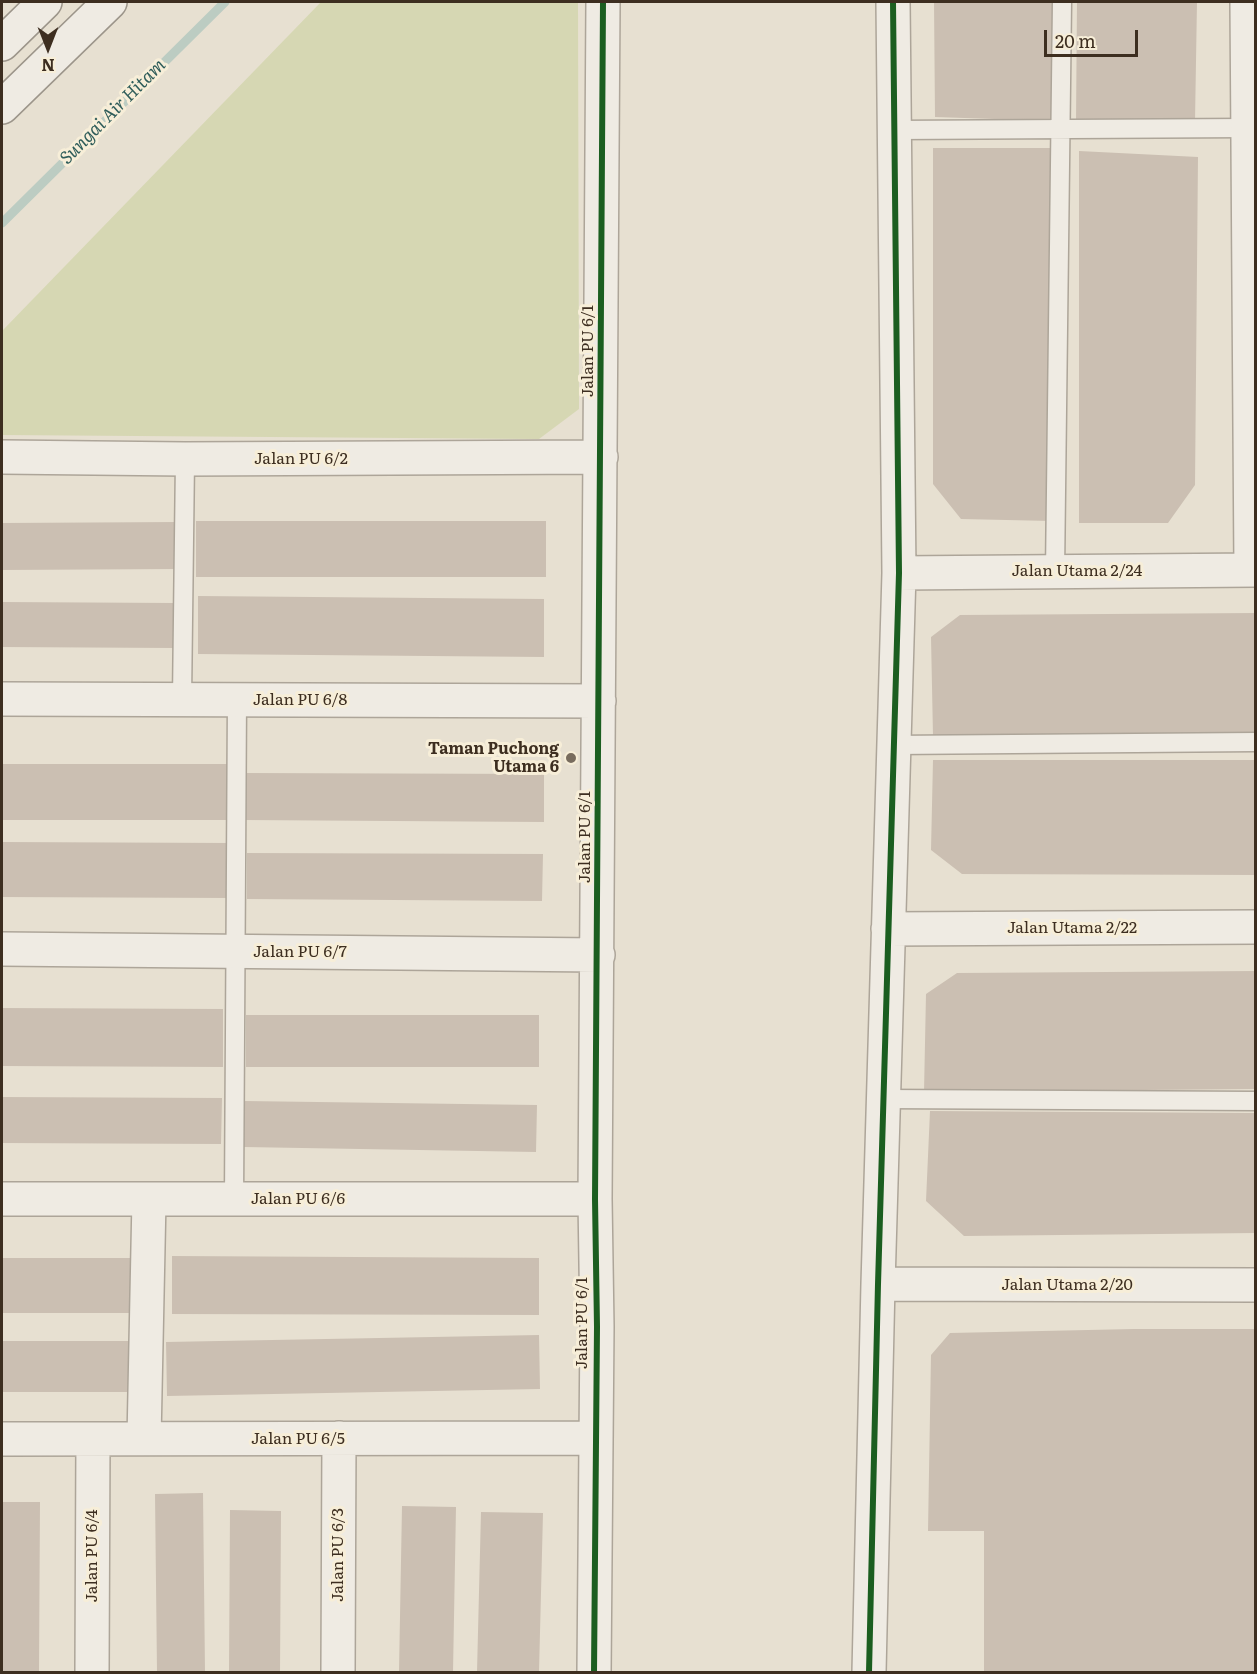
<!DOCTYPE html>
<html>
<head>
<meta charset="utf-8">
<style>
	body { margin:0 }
	#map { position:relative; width:1257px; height:1674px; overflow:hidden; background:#e7e0d1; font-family:Literata,serif }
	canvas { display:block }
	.frame { position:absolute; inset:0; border:3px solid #3d2e20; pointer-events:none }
	.north { position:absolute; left:18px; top:18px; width:60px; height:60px; -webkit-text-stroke:4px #f7eed8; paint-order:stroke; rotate:180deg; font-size:16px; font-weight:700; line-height:24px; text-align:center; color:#3d2e20 }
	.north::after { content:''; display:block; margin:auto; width:21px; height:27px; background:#3d2e20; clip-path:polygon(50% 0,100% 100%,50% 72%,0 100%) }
	.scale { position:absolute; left:1044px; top:30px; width:94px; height:27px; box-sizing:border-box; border:3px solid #3d2e20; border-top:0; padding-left:8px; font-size:18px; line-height:21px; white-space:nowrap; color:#3d2e20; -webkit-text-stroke:4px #f7eed8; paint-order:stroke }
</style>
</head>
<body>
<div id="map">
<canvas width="1257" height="1674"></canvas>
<div class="frame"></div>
<div class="north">N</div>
<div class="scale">20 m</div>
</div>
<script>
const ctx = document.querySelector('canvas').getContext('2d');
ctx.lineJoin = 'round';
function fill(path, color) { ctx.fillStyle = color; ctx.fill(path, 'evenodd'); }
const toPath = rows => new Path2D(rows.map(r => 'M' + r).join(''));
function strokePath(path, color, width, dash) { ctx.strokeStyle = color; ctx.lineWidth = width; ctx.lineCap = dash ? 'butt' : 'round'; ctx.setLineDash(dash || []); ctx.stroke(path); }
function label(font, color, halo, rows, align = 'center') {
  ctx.font = font + ' Literata,serif'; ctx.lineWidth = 6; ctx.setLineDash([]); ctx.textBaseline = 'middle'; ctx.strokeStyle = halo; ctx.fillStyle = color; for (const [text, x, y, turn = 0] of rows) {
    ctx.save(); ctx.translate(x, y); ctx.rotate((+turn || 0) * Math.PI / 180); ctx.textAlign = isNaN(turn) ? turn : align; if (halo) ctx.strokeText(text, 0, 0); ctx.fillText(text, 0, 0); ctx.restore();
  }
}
fill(toPath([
	[321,2,578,2,579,409,539,439,2,435,2,331]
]), '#d6d7b3');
strokePath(toPath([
	[2,223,225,2]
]), '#bcccc2', 9);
fill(toPath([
	[934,2,1055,2,1053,121,935,117],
	[1077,2,1197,2,1195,121,1076,121],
	[933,148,1056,148,1052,521,961,519,933,484],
	[1079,151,1198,157,1195,485,1168,523,1079,523],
	[196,521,546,521,546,577,196,577],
	[178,522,179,569,2,570,2,523],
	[198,596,544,599,544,657,198,654],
	[2,602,174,603,173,648,2,647],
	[1256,613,1256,735,933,736,931,637,960,615],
	[933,760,1256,760,1256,875,962,874,931,850],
	[2,764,231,764,231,820,2,820],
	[245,773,544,774,544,822,244,820],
	[2,842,229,843,229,898,2,897],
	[247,853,543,854,542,901,247,899],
	[1256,971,1256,1089,924,1092,926,994,957,973],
	[2,1008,223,1009,223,1067,2,1066],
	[246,1015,539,1015,539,1067,246,1067],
	[2,1097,222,1098,221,1144,2,1143],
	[244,1101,537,1105,536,1152,244,1147],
	[930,1111,1256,1113,1256,1233,964,1236,926,1201],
	[172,1256,539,1258,539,1315,172,1314],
	[2,1258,136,1258,136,1313,2,1313],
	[1134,1329,1256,1329,1256,1672,984,1672,984,1531,928,1531,931,1355,950,1333],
	[539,1335,540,1389,167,1396,166,1342],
	[2,1341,136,1341,136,1392,2,1392],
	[203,1493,205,1672,157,1672,155,1494],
	[2,1502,40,1502,39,1672,2,1672],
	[402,1506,456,1507,453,1672,399,1672],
	[230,1510,281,1511,280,1672,229,1672],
	[481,1512,543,1513,539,1672,477,1672]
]), '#cbbfb2');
const lane = toPath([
	[894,130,1247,128],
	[1055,572,1062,2],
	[182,699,185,459],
	[893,745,1256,742],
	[883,1099,1256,1101],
	[234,1199,237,699]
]);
const street = toPath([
	[1247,2,1251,570],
	[2,457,185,459,601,457],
	[899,573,1256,570],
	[2,699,599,701],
	[888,929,1256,927],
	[2,949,598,955],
	[2,1199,595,1199],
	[878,1284,1256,1285],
	[2,1439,595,1438],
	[144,1439,149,1199],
	[92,1672,93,1439],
	[338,1672,339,1438],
	[594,1672,597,1327,595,1199,603,2],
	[869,1672,878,1284,899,573,893,2]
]);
const secondary = toPath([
	[2,44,45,2],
	[2,107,110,2]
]);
strokePath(lane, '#ada599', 21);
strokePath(street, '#ada599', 36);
strokePath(secondary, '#9c958a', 36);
strokePath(lane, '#efebe3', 18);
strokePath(street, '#efebe3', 33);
strokePath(secondary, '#efebe3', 33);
strokePath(toPath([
	[594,1672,597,1327,595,1199,603,2],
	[869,1672,878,1284,899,573,893,2]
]), '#1b5e20', 6);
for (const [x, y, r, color] of [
	[571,758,6,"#786c5e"]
]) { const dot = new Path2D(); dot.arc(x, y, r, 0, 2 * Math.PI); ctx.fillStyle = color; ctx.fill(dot); strokePath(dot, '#f7eed8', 2); }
label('16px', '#3d2e20', '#f7eed8', [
	["Jalan PU 6/1",588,351,-90],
	["Jalan PU 6/2",301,459],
	["Jalan Utama 2/24",1077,571],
	["Jalan PU 6/8",300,700],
	["Jalan PU 6/1",585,837,-90],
	["Jalan Utama 2/22",1072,928],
	["Jalan PU 6/7",300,952],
	["Jalan PU 6/6",298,1199],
	["Jalan Utama 2/20",1067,1285],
	["Jalan PU 6/1",582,1323,-90],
	["Jalan PU 6/5",298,1439],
	["Jalan PU 6/3",338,1555,-90],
	["Jalan PU 6/4",92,1556,-90]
]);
label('bold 16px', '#3d2e20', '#f7eed8', [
	["Taman Puchong",559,749],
	["Utama 6",559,767]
], 'right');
label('italic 18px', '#2f5d5a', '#f7eed8', [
	["Sungai Air Hitam",113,112,-45]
]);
</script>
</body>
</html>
